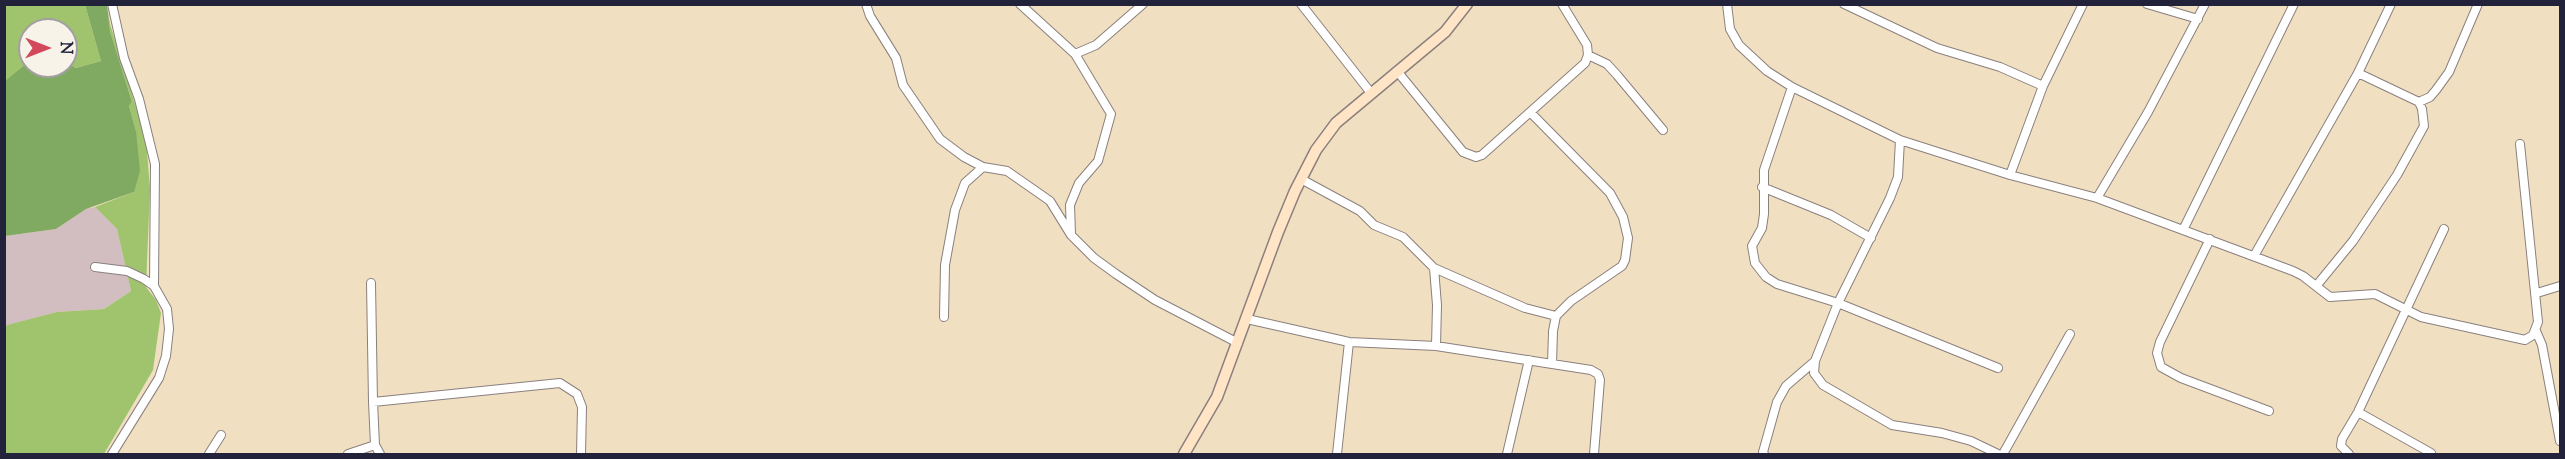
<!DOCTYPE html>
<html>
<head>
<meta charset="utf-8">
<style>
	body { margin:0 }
	#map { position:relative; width:2565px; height:459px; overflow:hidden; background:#f1dfc1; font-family:"Sorts Mill Goudy",serif }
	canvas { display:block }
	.frame { position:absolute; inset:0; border:6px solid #22223b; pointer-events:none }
	.north { position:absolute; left:18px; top:18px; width:60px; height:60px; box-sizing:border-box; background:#f7f3e8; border:2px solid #a29fa3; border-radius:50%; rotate:90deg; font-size:16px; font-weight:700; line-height:24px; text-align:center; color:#22223b }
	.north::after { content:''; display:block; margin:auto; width:21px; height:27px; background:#d1495b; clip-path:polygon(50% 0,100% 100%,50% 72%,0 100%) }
</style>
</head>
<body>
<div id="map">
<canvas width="2565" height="459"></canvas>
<div class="frame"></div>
<div class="north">N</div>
</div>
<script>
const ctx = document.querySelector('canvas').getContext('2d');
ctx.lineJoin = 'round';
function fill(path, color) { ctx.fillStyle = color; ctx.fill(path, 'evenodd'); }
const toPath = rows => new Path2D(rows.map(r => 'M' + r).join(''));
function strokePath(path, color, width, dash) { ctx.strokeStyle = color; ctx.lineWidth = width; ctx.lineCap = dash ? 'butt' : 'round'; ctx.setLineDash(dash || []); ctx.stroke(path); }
fill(toPath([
	[95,207,117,229,131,291,104,309,57,312,8,325,5,331,5,236,56,229,86,209]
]), '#d2bec1');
fill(toPath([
	[5,5,85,5,101,61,76,68,66,62,66,30,30,30,30,63,5,81],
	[107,5,110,24,146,139,150,189,146,287,156,300,161,313,153,370,104,454,5,454,4,331,7,325,57,312,104,309,131,291,117,229,95,207,134,192,136,131,129,106,132,102,110,31]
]), '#a0c46e');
fill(toPath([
	[85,5,107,5,110,31,132,102,129,106,136,131,140,171,134,192,86,209,56,229,5,236,5,81,26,64,30,63,30,66,66,66,66,62,76,68,101,61]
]), '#80aa61');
const street = toPath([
	[112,4,124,58,139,99,155,164,154,286],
	[866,4,870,16,896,58,903,85,940,139,964,157,983,167,1007,171,1050,201,1071,235,1094,258,1116,274,1155,300,1238,343],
	[1020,4,1075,54,1111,114,1098,161,1079,183,1070,205,1071,234],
	[1301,4,1371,93],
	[1727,4,1730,29,1739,45,1767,71,1792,87,1900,140,2010,175,2097,198,2293,271,2303,276,2330,297,2375,294,2421,317,2525,340,2533,335,2538,322,2520,144],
	[1844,4,1937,48,2000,67,2043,86,2010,175],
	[2147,4,2198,19],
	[1075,54,1096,45,1143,4],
	[1588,55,1607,64,1617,75,1663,130],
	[1397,71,1463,152,1476,157,1482,155,1585,63,1588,55,1587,45,1562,4],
	[2043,86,2083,4],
	[1792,87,1764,170,1764,214,1762,228,1752,246,1755,263,1766,277,1777,284,1838,303,1998,368],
	[2419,102,2430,97,2436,90,2449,72,2478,4],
	[1530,112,1610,193,1623,217,1628,238,1625,260,1622,266,1571,301,1556,316,1553,331,1552,364],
	[1900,140,1898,177,1890,198,1838,303,1815,361,1814,373,1823,385,1892,425,1942,433,1971,441,1998,454],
	[1301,179,1360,211,1374,225,1403,237,1434,268,1525,308,1556,316],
	[1762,187,1831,215,1871,238],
	[2097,198,2148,112,2205,4],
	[2183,230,2294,4],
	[2210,239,2160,342,2157,353,2161,367,2181,378,2269,411],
	[2254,256,2358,73,2391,4],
	[95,267,127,271,144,279,154,286,167,309,169,329,166,356,159,378,112,454],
	[1434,268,1437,305,1436,346],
	[371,283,373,402,375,445,380,454],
	[2317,285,2353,241,2397,175,2424,126,2422,109,2419,102,2358,73],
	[2537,293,2560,286],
	[944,317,945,265,955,210,965,183,983,167],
	[1247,319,1349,342,1436,346,1591,370,1598,374,1600,380,1594,454],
	[2536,331,2542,345,2560,441],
	[373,402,560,383,577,394,582,407,581,454],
	[2358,412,2431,453],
	[209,454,221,435],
	[348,454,375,445],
	[1337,454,1349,342],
	[1507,454,1529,360],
	[1764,454,1763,452,1777,402,1786,386,1815,361],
	[2003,454,2070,334],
	[2349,454,2341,446,2342,439,2358,412,2444,229]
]);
const secondary = toPath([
	[1184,454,1217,397,1278,232,1295,191,1316,150,1336,123,1445,32,1467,4]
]);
strokePath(street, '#8a807e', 10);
strokePath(secondary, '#8a807e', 13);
strokePath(street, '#fff', 8);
strokePath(secondary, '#ffe4c6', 10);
</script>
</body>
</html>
